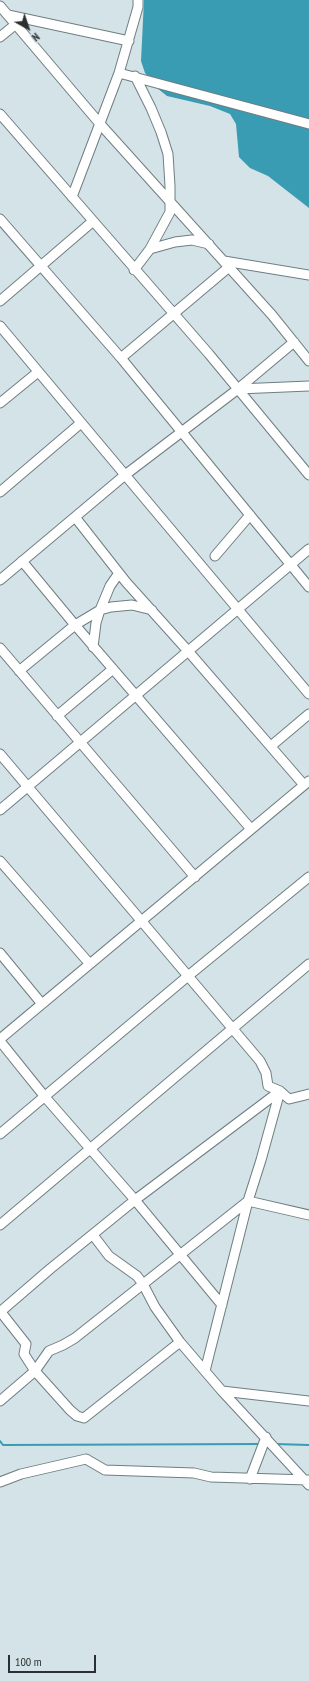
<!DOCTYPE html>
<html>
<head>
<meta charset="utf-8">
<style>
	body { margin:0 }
	#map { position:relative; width:309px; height:1681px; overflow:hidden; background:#d3e3e7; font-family:"PT Sans Narrow",sans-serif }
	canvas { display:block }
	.north { position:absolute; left:8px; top:8px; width:40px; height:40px; -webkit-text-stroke:3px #d3e3e7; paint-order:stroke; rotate:140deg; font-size:11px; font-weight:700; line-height:16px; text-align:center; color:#2a3032 }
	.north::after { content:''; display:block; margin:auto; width:14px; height:18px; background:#2a3032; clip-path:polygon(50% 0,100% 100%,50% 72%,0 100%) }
	.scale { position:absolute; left:8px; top:1655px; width:88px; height:18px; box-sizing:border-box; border:2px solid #2a3032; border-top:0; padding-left:5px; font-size:12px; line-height:14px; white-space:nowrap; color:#2a3032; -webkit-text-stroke:3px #d3e3e7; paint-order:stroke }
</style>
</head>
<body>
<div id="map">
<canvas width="309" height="1681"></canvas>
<div class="north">N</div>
<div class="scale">100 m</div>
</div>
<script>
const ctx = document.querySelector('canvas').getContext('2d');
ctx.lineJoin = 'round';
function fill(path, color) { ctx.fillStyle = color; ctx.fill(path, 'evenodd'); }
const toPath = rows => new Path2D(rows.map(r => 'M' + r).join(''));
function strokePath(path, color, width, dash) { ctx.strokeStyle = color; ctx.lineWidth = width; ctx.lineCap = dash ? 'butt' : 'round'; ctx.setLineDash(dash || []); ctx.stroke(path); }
fill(toPath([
	[144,0,309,0,309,208,268,176,250,168,239,157,236,124,230,114,210,106,167,96,157,88,145,73,141,61]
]), '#3a9cb2');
strokePath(toPath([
	[0,1441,3,1445,261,1444],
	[275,1444,309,1445]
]), '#3a9cb2', 2);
const minor = toPath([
	[0,6,101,125,272,315,309,361],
	[8,15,129,41],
	[0,37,16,24],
	[119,73,309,124],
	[0,114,209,354,309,475],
	[72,197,119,73,138,7,138,0],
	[0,219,121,358,309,587],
	[150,249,175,242,192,240,209,244],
	[224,261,309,275],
	[134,270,150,249,170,212,170,186,168,154,161,132,151,108,135,76],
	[0,301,92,222],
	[0,326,309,694],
	[121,358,229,267],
	[238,389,309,386],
	[0,403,38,372],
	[0,492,81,423],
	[75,517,126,582,188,651,304,785],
	[215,556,250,515],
	[22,561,75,625,251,829],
	[0,580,125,475,238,389,294,342],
	[93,647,96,623,100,610,110,586,119,573],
	[0,648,195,877],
	[19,671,75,625,100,610,111,607,132,605,152,610],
	[57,716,113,669],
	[271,746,309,714],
	[0,754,260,1061,266,1073,268,1086,280,1091,289,1099,309,1094],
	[0,810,309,549],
	[0,861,89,963],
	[0,953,42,1004],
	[0,1039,309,781],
	[0,1041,45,1097,135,1200,222,1305],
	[0,1134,188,976,309,877],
	[0,1225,309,964],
	[93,1235,109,1256,137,1276,143,1284,155,1307,180,1342,222,1391,309,1485],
	[0,1311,26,1344,24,1354,35,1371,70,1410,77,1416,84,1418,180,1342],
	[0,1312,50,1269,135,1200,280,1091],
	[205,1371,248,1201,261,1160,280,1091],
	[222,1391,309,1401],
	[0,1401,35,1371,49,1351,63,1345,75,1338,248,1201,309,1215],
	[250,1479,266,1437],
	[0,1482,21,1474,86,1459,105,1470,194,1473,211,1477,308,1480]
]);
strokePath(minor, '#6f7e81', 11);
strokePath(minor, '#fff', 9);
</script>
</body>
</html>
